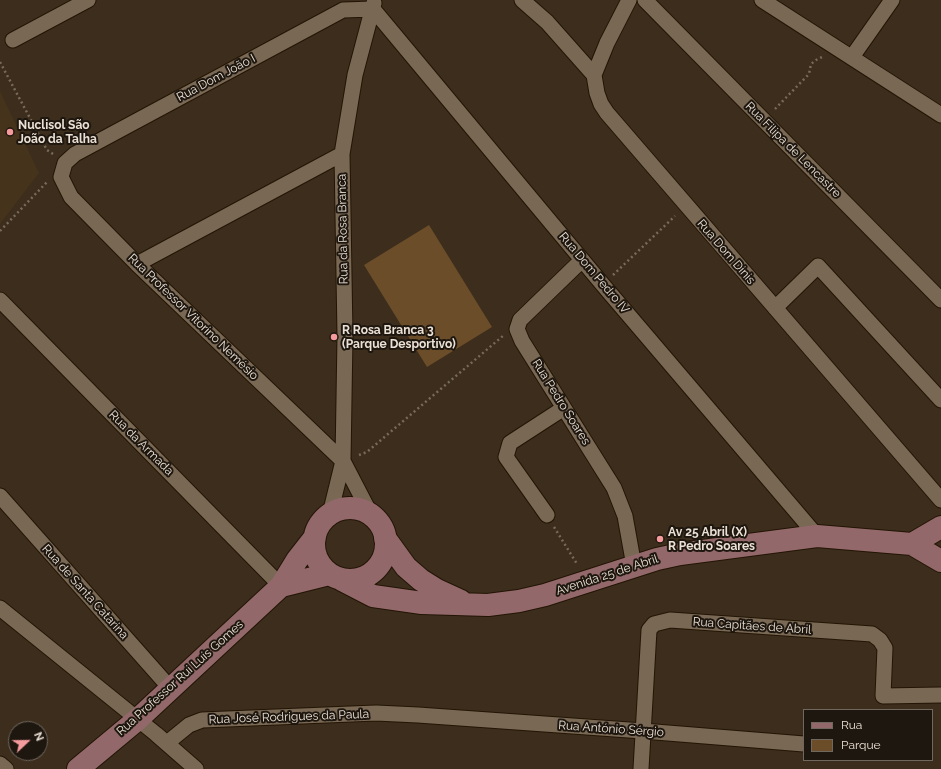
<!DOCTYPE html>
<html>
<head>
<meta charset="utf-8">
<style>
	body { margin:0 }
	#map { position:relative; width:941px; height:769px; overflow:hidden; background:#3c2d1c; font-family:Raleway,sans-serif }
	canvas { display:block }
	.legend { position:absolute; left:803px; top:709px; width:130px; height:52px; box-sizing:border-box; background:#1e170f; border:1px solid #70685f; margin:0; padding:5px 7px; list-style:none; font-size:12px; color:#ebe1d6 }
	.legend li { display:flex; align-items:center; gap:8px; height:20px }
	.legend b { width:20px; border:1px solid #70685f }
	.north { position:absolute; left:8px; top:721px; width:40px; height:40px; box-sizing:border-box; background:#1e170f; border:1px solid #70685f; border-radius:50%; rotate:68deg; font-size:11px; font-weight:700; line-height:16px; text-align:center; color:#ebe1d6 }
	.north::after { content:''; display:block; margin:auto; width:14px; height:18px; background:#f59b9d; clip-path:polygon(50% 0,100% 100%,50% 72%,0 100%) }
</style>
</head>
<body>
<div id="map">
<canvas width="941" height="769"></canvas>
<ul class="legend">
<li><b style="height:5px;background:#93686b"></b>Rua</li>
<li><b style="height:11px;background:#6b4d29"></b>Parque</li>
</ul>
<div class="north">N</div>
</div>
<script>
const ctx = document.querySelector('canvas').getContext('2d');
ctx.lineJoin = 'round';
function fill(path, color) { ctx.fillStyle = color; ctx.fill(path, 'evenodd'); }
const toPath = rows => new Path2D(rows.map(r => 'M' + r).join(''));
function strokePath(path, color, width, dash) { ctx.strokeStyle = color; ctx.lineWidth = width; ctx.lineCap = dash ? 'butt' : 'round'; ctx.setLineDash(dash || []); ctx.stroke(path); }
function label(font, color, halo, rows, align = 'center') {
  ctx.font = font + ' Raleway,sans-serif'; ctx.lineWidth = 4; ctx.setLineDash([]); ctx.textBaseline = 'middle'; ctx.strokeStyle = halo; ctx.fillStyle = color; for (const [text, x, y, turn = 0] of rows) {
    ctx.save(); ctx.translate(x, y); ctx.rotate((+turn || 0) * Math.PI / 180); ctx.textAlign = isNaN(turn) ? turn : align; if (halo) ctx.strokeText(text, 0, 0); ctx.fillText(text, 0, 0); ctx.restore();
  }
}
fill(toPath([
	[0,91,39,173,0,224]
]), '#46331b');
fill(toPath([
	[429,225,492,327,427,367,364,265]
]), '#6b4d29');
const street = toPath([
	[522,0,547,22,594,75,597,93,601,104,607,113,941,500],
	[645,0,941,300],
	[762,0,941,115],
	[13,40,88,0],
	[852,57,892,0],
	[594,75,607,43,629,0],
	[582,260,520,320,517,329,522,341,614,488,625,516,634,566],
	[137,264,342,154],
	[0,300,281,586],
	[775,308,818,266,941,400],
	[0,496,171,689],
	[330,514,343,461,345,336,342,154,355,75,374,3],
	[371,515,343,461,137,264,71,197,61,177,65,163,75,154,343,10,373,9,603,285,817,536],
	[547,515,506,457,510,443,564,408],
	[0,608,156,734,196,769],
	[167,743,189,725,202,720,376,713,418,715,643,731,804,744],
	[0,764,6,769],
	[641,769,649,630,654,624,670,620,872,634,880,640,885,648,883,696,941,695]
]);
const secondary = toPath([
	'314 544a36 36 0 1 1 72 0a36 36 0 1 1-72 0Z',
	[385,538,406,567,421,580,437,590,461,601],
	[912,544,941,527],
	[342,580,373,596,422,603,488,605,519,601,545,595,657,559,680,554,817,536,912,544,941,561],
	[281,586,329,574],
	[78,769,138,719,281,586,297,560,315,537]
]);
strokePath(street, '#231505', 17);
strokePath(secondary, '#231505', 24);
strokePath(toPath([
	[0,62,47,150,53,154],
	[775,109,809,74,811,64,816,60,822,57],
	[0,231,47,182],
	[613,275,675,216],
	[359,455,367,452,504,335],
	[554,527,577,564]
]), '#786b5c', 2.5, [2, 3]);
strokePath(street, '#796854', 15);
strokePath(secondary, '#93686b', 22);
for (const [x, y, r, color] of [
	[10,132,4,"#f59b9d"],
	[334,337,4,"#f59b9d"],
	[660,539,4,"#f59b9d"]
]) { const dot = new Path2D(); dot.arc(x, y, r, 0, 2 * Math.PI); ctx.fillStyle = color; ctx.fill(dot); strokePath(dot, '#1e170f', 1.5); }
label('12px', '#ebe1d6', '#1e170f', [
	["Rua Dom João I",216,78,-28],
	["Rua Filipa de Lencastre",793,150,45],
	["Rua da Rosa Branca",343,229,-91],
	["Rua Dom Dinis",726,252,49],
	["Rua Dom Pedro IV",594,273,50],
	["Rua Professor Vitorino Nemésio",193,317,44],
	["Rua Pedro Soares",561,402,58],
	["Rua da Armada",141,443,45],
	["Avenida 25 de Abril",607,575,-18],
	["Rua de Santa Catarina",85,592,48],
	["Rua Capitães de Abril",752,626,4],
	["Rua Professor Rui Luís Gomes",180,678,-42],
	["Rua José Rodrigues da Paula",289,717,-2],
	["Rua António Sérgio",611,729,4]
]);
label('bold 12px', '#ebe1d6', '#1e170f', [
	["Nuclisol São",18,125],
	["João da Talha",18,139],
	["R Rosa Branca 3",342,330],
	["(Parque Desportivo)",342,344],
	["Av 25 Abril (X)",668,532],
	["R Pedro Soares",668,546]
], 'left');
</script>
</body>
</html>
